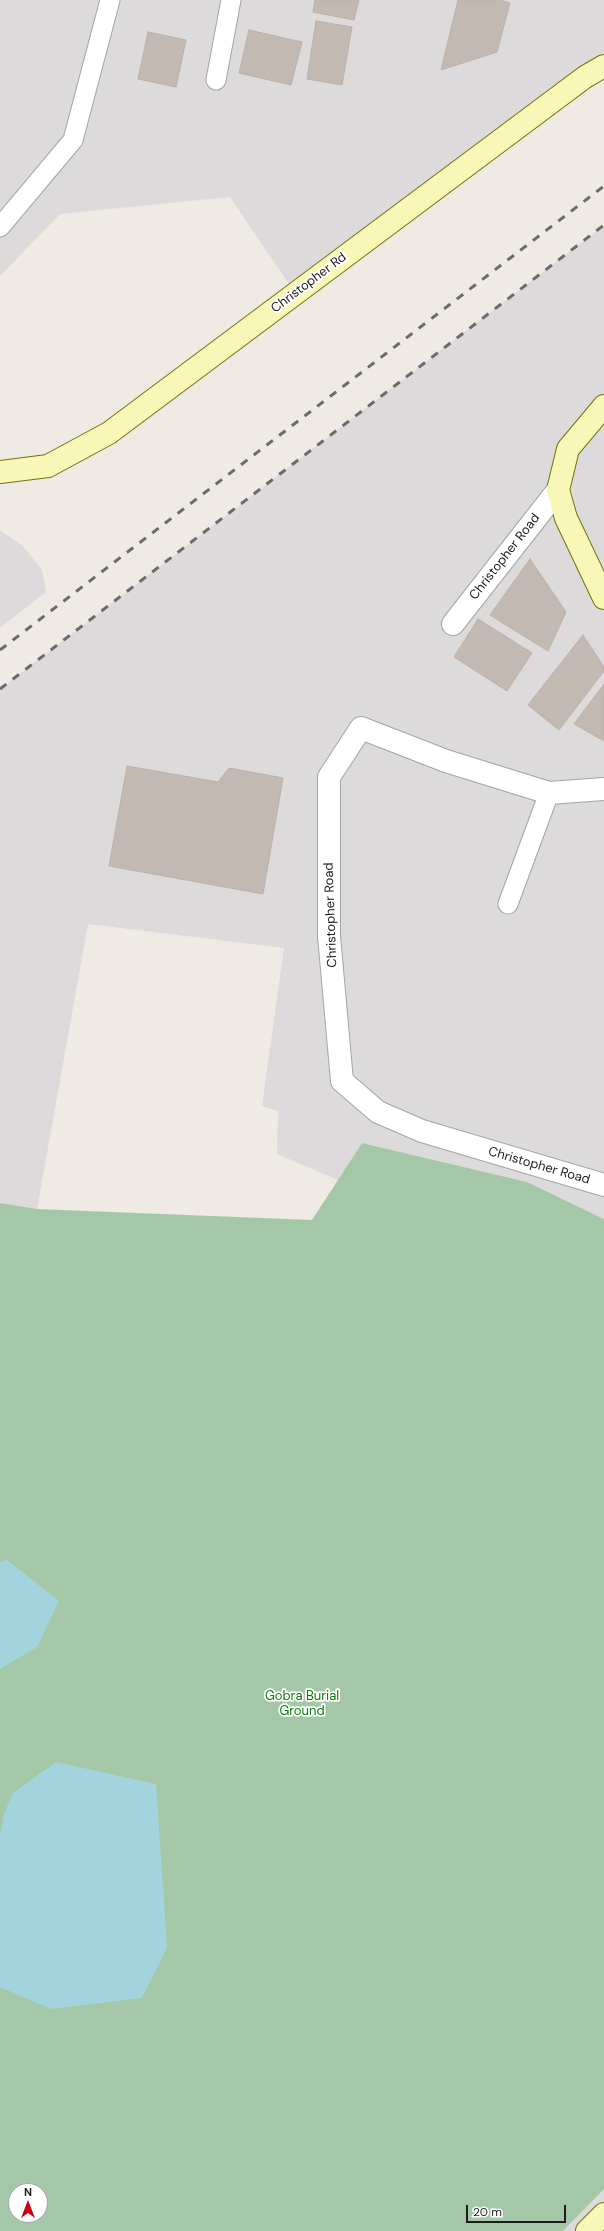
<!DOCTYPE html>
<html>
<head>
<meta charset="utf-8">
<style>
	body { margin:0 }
	#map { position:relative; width:604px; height:2231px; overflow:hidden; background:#efeae3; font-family:"DM Sans",sans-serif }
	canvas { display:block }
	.north { position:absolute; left:8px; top:2183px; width:40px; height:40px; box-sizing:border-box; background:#fff; border:1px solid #a5a5a5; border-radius:50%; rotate:0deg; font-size:11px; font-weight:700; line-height:16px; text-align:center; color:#1d1d1d }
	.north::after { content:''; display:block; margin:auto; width:14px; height:18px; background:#cb0010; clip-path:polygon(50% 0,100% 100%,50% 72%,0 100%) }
	.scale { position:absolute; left:466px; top:2205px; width:100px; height:18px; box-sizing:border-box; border:2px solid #1d1d1d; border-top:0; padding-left:5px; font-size:12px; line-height:14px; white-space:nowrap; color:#1d1d1d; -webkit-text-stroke:3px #fff; paint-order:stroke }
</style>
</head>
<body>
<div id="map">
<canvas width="604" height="2231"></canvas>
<div class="north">N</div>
<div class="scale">20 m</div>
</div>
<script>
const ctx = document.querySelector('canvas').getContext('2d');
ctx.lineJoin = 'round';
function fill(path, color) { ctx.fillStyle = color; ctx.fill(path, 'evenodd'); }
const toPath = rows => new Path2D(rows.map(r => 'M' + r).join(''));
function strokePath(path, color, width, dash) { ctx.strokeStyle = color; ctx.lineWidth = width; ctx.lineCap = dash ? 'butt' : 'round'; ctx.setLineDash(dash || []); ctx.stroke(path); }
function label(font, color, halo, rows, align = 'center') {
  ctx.font = font + ' "DM Sans",sans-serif'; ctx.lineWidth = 3.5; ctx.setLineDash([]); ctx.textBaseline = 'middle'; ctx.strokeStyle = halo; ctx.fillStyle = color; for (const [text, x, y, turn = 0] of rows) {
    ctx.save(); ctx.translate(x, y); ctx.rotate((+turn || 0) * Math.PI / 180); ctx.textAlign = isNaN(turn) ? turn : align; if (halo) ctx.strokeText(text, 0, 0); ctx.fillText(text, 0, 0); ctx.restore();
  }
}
fill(toPath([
	[0,0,604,0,604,52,293,290,230,197,60,214,0,276],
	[604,225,604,1219,527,1182,362,1143,338,1180,277,1154,278,1111,262,1106,284,948,88,924,37,1209,0,1203,0,689],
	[0,530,23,546,42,570,46,592,0,628],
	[604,2189,604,2231,563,2231]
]), '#dcdada');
fill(toPath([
	[362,1143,527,1182,604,1219,604,2189,563,2231,0,2231,0,1203,37,1209,312,1220],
	[16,2191,40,2191,40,2215,16,2215]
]), '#a4c8a7');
fill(toPath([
	[7,1560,59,1601,37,1647,0,1669,0,1562],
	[56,1762,156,1784,167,1948,142,1998,51,2009,0,1987,0,1836,4,1814,13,1793]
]), '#a3d4dd');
const building = toPath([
	[315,0,359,0,354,20,313,12,315,0],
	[458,0,500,0,510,3,497,52,441,70,458,0],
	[316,21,352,27,342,85,307,79,316,21],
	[249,30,302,42,291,85,239,73,249,30],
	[148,32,186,40,176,87,138,79,148,32],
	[530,559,566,612,548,651,490,615,530,559],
	[478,619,532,653,507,691,454,657,478,619],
	[583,635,604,667,604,671,559,730,528,705,583,635],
	[604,684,604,741,574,724,604,684],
	[127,766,218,782,229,768,283,778,263,894,109,866,127,766]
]);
fill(building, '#c3b9b3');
strokePath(building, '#c0afa6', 1);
const lane = toPath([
	[216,80,231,0],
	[0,227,73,140,110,0],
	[508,904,549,793]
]);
const street = toPath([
	[453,624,558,490],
	[604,789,549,793,446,761,361,728,329,777,329,936,342,1081,378,1112,422,1131,604,1185]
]);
const secondary = toPath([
	[604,406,568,449,558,490,566,518,604,598],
	[0,472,48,466,109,433,585,77,604,66],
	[587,2231,604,2214]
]);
strokePath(lane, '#a4a4a4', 21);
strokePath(street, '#a4a4a4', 24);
strokePath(secondary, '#717405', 24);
strokePath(lane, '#fff', 19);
strokePath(street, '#fff', 22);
strokePath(secondary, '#f9f7b7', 22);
strokePath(toPath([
	[0,650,604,186],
	[0,689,604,225]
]), '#6b6b6b', 3, [8, 8]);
label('13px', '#1d1d1d', '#fff', [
	["Christopher Rd",309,283,-37],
	["Christopher Road",505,557,-52],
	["Christopher Road",331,915,-92],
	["Christopher Road",539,1166,16]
]);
label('13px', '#0b7c0b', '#fff', [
	["Gobra Burial",302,1697],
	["Ground",302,1712]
]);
</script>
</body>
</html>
